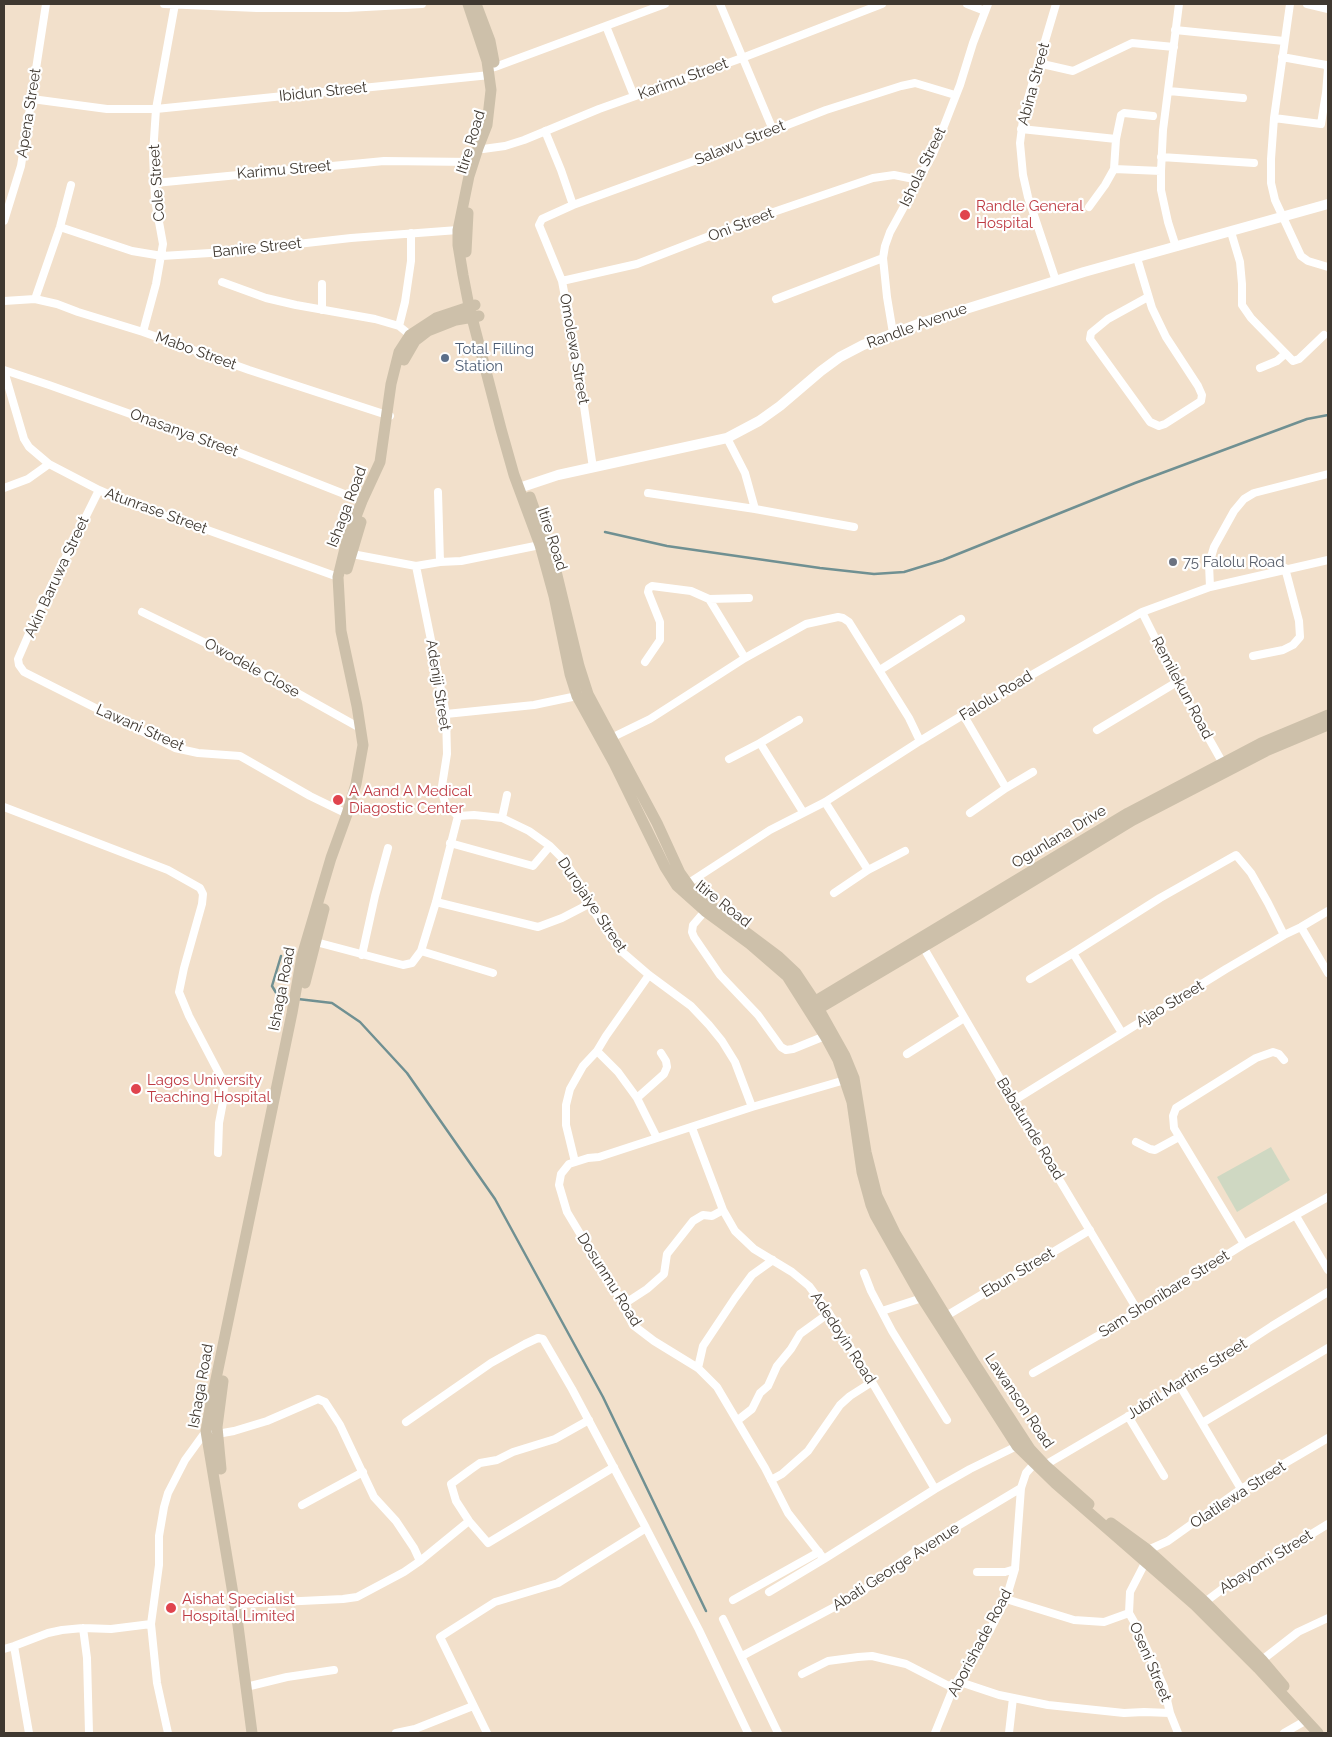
<!DOCTYPE html>
<html>
<head>
<meta charset="utf-8">
<style>
	body { margin:0 }
	#map { position:relative; width:1332px; height:1737px; overflow:hidden; background:#f2e0cb; font-family:Raleway,sans-serif }
	canvas { display:block }
	.frame { position:absolute; inset:0; border:5px solid #3f3830; pointer-events:none }
</style>
</head>
<body>
<div id="map">
<canvas width="1332" height="1737"></canvas>
<div class="frame"></div>
</div>
<script>
const ctx = document.querySelector('canvas').getContext('2d');
ctx.lineJoin = 'round';
function fill(path, color) { ctx.fillStyle = color; ctx.fill(path, 'evenodd'); }
const toPath = rows => new Path2D(rows.map(r => 'M' + r).join(''));
function strokePath(path, color, width, dash) { ctx.strokeStyle = color; ctx.lineWidth = width; ctx.lineCap = dash ? 'butt' : 'round'; ctx.setLineDash(dash || []); ctx.stroke(path); }
function label(font, color, halo, rows, align = 'center') {
  ctx.font = font + ' Raleway,sans-serif'; ctx.lineWidth = 4.5; ctx.setLineDash([]); ctx.textBaseline = 'middle'; ctx.strokeStyle = halo; ctx.fillStyle = color; for (const [text, x, y, turn = 0] of rows) {
    ctx.save(); ctx.translate(x, y); ctx.rotate((+turn || 0) * Math.PI / 180); ctx.textAlign = isNaN(turn) ? turn : align; if (halo) ctx.strokeText(text, 0, 0); ctx.fillText(text, 0, 0); ctx.restore();
  }
}
fill(toPath([
	[1271,1147,1290,1180,1237,1212,1217,1177]
]), '#cfd8c2');
strokePath(toPath([
	[605,532,667,546,820,568,874,574,904,572,943,560,1135,483,1307,419,1328,415],
	[281,956,272,986,278,996,292,999],
	[298,999,332,1003,360,1022,407,1073,495,1199,603,1397,706,1611]
]), '#709092', 2.5);
strokePath(toPath([
	[164,4,257,8,347,8,422,4],
	[720,4,773,130],
	[967,4,985,11],
	[1290,4,1274,118,1271,159,1271,183,1275,200,1301,256,1308,261,1328,267],
	[1307,4,1328,9],
	[606,26,634,96],
	[1175,30,1284,41],
	[1038,63,1073,71,1132,43,1174,47],
	[495,67,665,4],
	[1169,91,1243,98],
	[32,99,107,109,156,109,490,75],
	[1274,118,1321,124,1326,93,1328,69,1326,65,1282,57],
	[1021,129,1116,139],
	[545,131,561,170,573,205],
	[483,149,505,146,524,140,599,109,742,58,882,4],
	[1161,157,1254,163],
	[1114,169,1116,139,1121,115,1124,113,1153,116],
	[155,183,384,161,473,162],
	[1089,207,1105,185,1114,169,1161,171],
	[4,221,21,166,46,4],
	[60,227,132,251,162,256,226,252,351,238,458,230],
	[1231,232,1240,262,1242,284,1242,305,1251,318,1293,361,1299,359,1324,335],
	[1176,247,1168,222,1161,190,1161,171,1163,130,1179,4],
	[1137,258,1152,308,1166,337,1198,386,1202,395,1201,401,1165,424,1159,426,1150,422,1090,339,1091,333,1108,319,1148,297],
	[562,281,637,264,756,218,873,178,894,175,919,180],
	[1056,281,1028,197,1023,175,1020,143,1024,112,1056,4],
	[222,282,266,298,296,305,375,319,399,326,410,335],
	[35,299,60,227,71,185],
	[776,299,883,258],
	[4,301,35,299,57,304,78,312,143,332,249,370,390,416],
	[322,310,322,284],
	[399,326,405,302,411,261,411,233],
	[143,332,156,284,163,244,155,200,153,154,156,109,175,4],
	[893,333,887,297,883,258,885,246,890,232,933,154,960,85,973,43,988,4],
	[1260,368,1277,361,1285,354],
	[4,370,49,385,240,453,362,501],
	[4,371,24,439,29,447,49,464,99,490,133,505,188,523,338,577],
	[727,438,745,473,755,509],
	[593,468,579,372,562,281,539,225,542,219,573,205,697,160,826,110,901,86,915,83,955,95],
	[4,488,28,479,49,464],
	[99,490,38,613,18,659,19,665,24,672,175,748,198,753,240,756,310,796,347,814],
	[438,492,440,562],
	[648,493,755,509,854,527],
	[348,552,352,554,416,566,440,562,461,561,540,545],
	[1210,587,1209,564,1214,547,1234,511,1244,499,1254,493,1328,474],
	[709,599,749,598],
	[142,612,222,651,360,728],
	[1142,612,1177,682,1225,767],
	[1253,656,1283,650,1293,645,1300,637,1299,621,1285,568],
	[645,662,660,640,660,622,648,592,649,588,652,586,691,591,709,599,745,658],
	[880,670,961,619],
	[446,714,534,705,577,696],
	[964,716,1006,788],
	[1097,730,1177,682],
	[611,738,650,719,745,658,806,624,838,617,843,618,849,622,909,718,920,741],
	[760,743,803,812],
	[729,759,760,743,799,720],
	[825,802,868,870],
	[4,807,168,870,200,888,203,894,202,904,184,968,179,992,189,1016,222,1079,224,1086,223,1102,219,1123,218,1153],
	[970,813,1006,788,1033,772],
	[458,816,474,815,502,818,529,831,550,846,563,859,584,890,589,904,620,950,649,975,691,1006,709,1025,722,1041,735,1062,752,1107],
	[502,818,507,795],
	[450,843,533,866,550,846],
	[684,886,770,830,825,802,920,741,986,701,1142,612,1210,587,1328,560],
	[834,893,868,870,905,851],
	[436,902,538,927,562,918,589,904],
	[705,911,693,925,692,932,694,937,720,975,758,1015,781,1047,786,1050,793,1049,825,1036],
	[1301,927,1328,973],
	[312,941,403,965,412,963,421,951,436,902,458,816,446,805,443,796,442,786,447,754,446,714,416,566],
	[922,945,1047,1159,1138,1311],
	[421,951,493,973],
	[1073,953,1160,898,1236,855,1251,873,1268,903,1284,935],
	[362,955,375,896,388,848],
	[1030,979,1073,953,1122,1033],
	[597,1051,618,1072,637,1098,657,1138],
	[907,1054,964,1018],
	[845,1080,752,1107,599,1157,588,1158,569,1164,561,1174,559,1185,567,1212,603,1272,624,1304,626,1311,633,1325,654,1341,698,1368,717,1387,765,1468,788,1513,824,1559,935,1489,970,1469,1017,1446],
	[637,1098,664,1074,667,1067,666,1061,661,1053],
	[1013,1101,1226,969,1284,935,1301,927,1328,911],
	[692,1128,723,1210,735,1231,754,1249,792,1272,809,1286,829,1313,872,1382,935,1489],
	[1136,1142,1150,1149,1155,1150,1179,1137],
	[575,1162,566,1125,566,1105,570,1089,583,1066,597,1051,606,1036,649,975],
	[1296,1216,1328,1270],
	[1244,1244,1174,1128,1173,1116,1176,1108,1256,1058,1273,1052,1279,1054,1284,1060],
	[864,1273,871,1291,892,1331,947,1420],
	[624,1304,647,1289,664,1274,667,1254,693,1221,703,1215,712,1216,723,1210],
	[882,1311,922,1298],
	[946,1316,1090,1230],
	[698,1368,703,1346,735,1298,752,1275,773,1260],
	[1033,1373,1101,1334,1244,1244,1328,1197],
	[1180,1386,1241,1489],
	[1128,1416,1164,1476],
	[589,1420,555,1439,513,1452,497,1460,480,1463,470,1470,451,1484,456,1501,469,1521,488,1543,614,1467],
	[738,1420,752,1409,760,1393,768,1386,777,1366,791,1349,800,1334,829,1313],
	[406,1422,491,1363,525,1344,538,1338,543,1339,572,1389,646,1528,558,1583,495,1602,440,1637,487,1733],
	[1202,1423,1328,1348],
	[1045,1465,1180,1386,1272,1326,1328,1292],
	[771,1480,782,1474,808,1451,840,1405,850,1396,872,1382],
	[302,1505,363,1472],
	[646,1528,699,1630,748,1733],
	[1148,1550,1168,1541,1241,1489,1328,1438],
	[1145,1563,1130,1592,1129,1613,1137,1627,1164,1687,1170,1713,1178,1733],
	[977,1572,1005,1572,1015,1569],
	[769,1592,824,1559],
	[1006,1599,1074,1620,1104,1622,1129,1613],
	[733,1600,819,1552],
	[1205,1602,1225,1587,1328,1524],
	[238,1604,343,1599,357,1597,404,1572,420,1561,469,1521],
	[723,1619,778,1733],
	[83,1628,87,1658,89,1733],
	[14,1646,29,1733],
	[4,1649,14,1646,48,1633,62,1630,83,1628,111,1629,151,1624],
	[742,1656,857,1595,916,1551,1021,1488],
	[1262,1660,1298,1632,1328,1618],
	[802,1674,828,1661,858,1657,872,1656,906,1664,947,1685,954,1686,963,1683,999,1695,1048,1705,1124,1713,1144,1712,1170,1713],
	[250,1686,287,1677,334,1670],
	[168,1733,157,1683,151,1624,159,1565,159,1536,164,1507,168,1493,185,1460,206,1431,217,1434,234,1431,267,1421,318,1399,325,1402,340,1425,374,1497,396,1521,414,1548,420,1561],
	[396,1733,415,1729,473,1706],
	[935,1733,954,1686,987,1636,1006,1599,1015,1569,1021,1488,1026,1473,1034,1464],
	[1009,1733,1013,1698],
	[1284,1733,1305,1721]
]), '#fff', 8);
strokePath(toPath([
	[519,488,558,475,727,438,759,421,780,406,821,371,840,357,863,345,921,323,1084,272,1328,204]
]), '#fff', 10);
strokePath(toPath([
	[468,4,487,61,491,90,487,125,478,148,469,176,458,230,458,245,463,275,469,306,501,429,514,475,540,545,554,596,570,674,577,696,614,763,665,867,677,886,705,911,750,944,787,976,825,1036,838,1060,852,1102,862,1172,871,1205,875,1215,922,1298,1017,1446,1055,1483,1195,1605,1258,1668,1318,1733],
	[476,4,490,41,494,62],
	[466,252,468,213],
	[404,360,415,341,428,331,456,320,479,316],
	[530,497,556,571,579,666,588,694,657,823,680,873,695,894,779,957,796,973,812,997,845,1056,854,1078,866,1152,877,1196,895,1233,975,1364,1030,1449,1045,1465,1089,1504],
	[347,569,361,522],
	[305,983,324,909],
	[809,1005,1128,813,1261,743,1328,715],
	[813,1012,977,915,1133,820,1266,751,1328,725],
	[221,1469,217,1427,223,1381],
	[1111,1523,1148,1550,1205,1602,1262,1660,1284,1686],
	[252,1733,237,1618,206,1431,211,1403,292,1013,302,956,331,858,347,814,356,784,363,745,357,706,341,631,338,577,347,540,362,501,380,462,391,384,399,352,410,335,436,318,475,305]
]), '#cdc0aa', 11);
for (const [x, y, r, color] of [
	[965,215,6,"#e0444e"],
	[445,358,5,"#5c6f8a"],
	[1173,562,5,"#6b7280"],
	[338,800,6,"#e0444e"],
	[136,1089,6,"#e0444e"],
	[171,1608,6,"#e0444e"]
]) { const dot = new Path2D(); dot.arc(x, y, r, 0, 2 * Math.PI); ctx.fillStyle = color; ctx.fill(dot); strokePath(dot, '#fff', 2); }
label('15px', '#3f3830', '#fff', [
	["Karimu Street",683,79,-20],
	["Abina Street",1034,84,-75],
	["Ibidun Street",323,92,-6],
	["Apena Street",29,113,-81],
	["Itire Road",471,142,-73],
	["Salawu Street",740,143,-22],
	["Ishola Street",923,167,-64],
	["Karimu Street",284,170,-5],
	["Cole Street",157,183,-94],
	["Oni Street",741,225,-21],
	["Banire Street",257,248,-6],
	["Randle Avenue",917,326,-20],
	["Omolewa Street",574,349,80],
	["Mabo Street",196,351,20],
	["Onasanya Street",184,433,20],
	["Ishaga Road",347,507,-69],
	["Atunrase Street",156,511,20],
	["Itire Road",552,539,72],
	["Akin Baruwa Street",57,577,-65],
	["Owodele Close",252,668,29],
	["Adeniji Street",438,685,81],
	["Remilekun Road",1182,688,62],
	["Falolu Road",996,696,-31],
	["Lawani Street",140,728,24],
	["Ogunlana Drive",1059,837,-31],
	["Itire Road",723,904,38],
	["Durojaiye Street",592,905,56],
	["Ishaga Road",282,989,-79],
	["Ajao Street",1170,1004,-31],
	["Babatunde Road",1030,1129,59],
	["Ebun Street",1018,1273,-31],
	["Dosunmu Road",609,1280,58],
	["Sam Shonibare Street",1164,1294,-32],
	["Adedoyin Road",843,1338,57],
	["Jubril Martins Street",1187,1379,-32],
	["Ishaga Road",201,1386,-80],
	["Lawanson Road",1019,1401,56],
	["Olatilewa Street",1238,1495,-33],
	["Abayomi Street",1266,1562,-32],
	["Abati George Avenue",896,1567,-33],
	["Aborishade Road",980,1643,-62],
	["Oseni Street",1150,1662,67]
]);
label('15px', '#be3a42', '#fff', [
	["Randle General",976,206],
	["Hospital",976,223],
	["A Aand A Medical",349,791],
	["Diagostic Center",349,808],
	["Lagos University",147,1080],
	["Teaching Hospital",147,1097],
	["Aishat Specialist",182,1599],
	["Hospital Limited",182,1616]
], 'left');
label('15px', '#4e5e75', '#fff', [
	["Total Filling",455,349],
	["Station",455,366]
], 'left');
label('15px', '#5b616d', '#fff', [
	["75 Falolu Road",1183,562]
], 'left');
</script>
</body>
</html>
